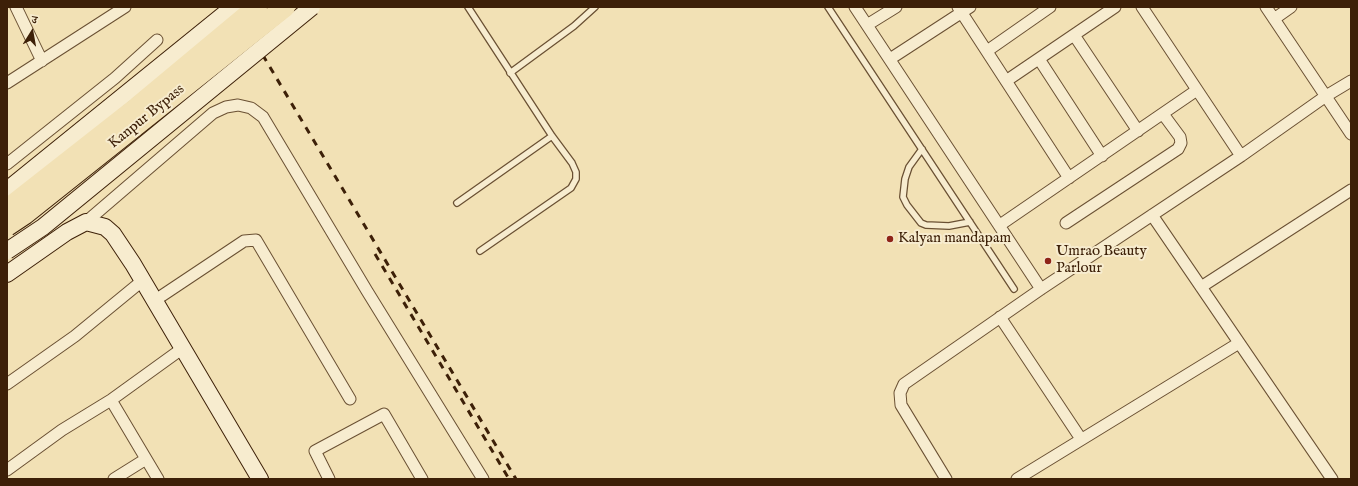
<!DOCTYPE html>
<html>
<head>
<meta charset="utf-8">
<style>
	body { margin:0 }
	#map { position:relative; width:1358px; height:486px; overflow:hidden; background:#f2e1b5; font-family:"IM FELL English","Noto Serif Devanagari",serif }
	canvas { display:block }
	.frame { position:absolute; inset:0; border:8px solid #3d2008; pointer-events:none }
	.north { position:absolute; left:12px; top:12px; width:40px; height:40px; -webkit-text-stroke:3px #f7eccf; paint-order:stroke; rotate:11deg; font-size:11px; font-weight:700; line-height:16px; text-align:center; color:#3d2008 }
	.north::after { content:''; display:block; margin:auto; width:14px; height:18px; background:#3d2008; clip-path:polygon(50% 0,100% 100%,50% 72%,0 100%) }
</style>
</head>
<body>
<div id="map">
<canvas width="1358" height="486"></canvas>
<div class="frame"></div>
<div class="north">उ</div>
</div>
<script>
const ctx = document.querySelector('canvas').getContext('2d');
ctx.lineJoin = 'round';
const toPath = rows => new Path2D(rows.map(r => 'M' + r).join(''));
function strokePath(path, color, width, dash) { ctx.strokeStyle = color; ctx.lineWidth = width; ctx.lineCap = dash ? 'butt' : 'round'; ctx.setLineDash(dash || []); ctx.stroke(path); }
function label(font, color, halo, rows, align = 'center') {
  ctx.font = font + ' "IM FELL English",serif'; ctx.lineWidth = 4; ctx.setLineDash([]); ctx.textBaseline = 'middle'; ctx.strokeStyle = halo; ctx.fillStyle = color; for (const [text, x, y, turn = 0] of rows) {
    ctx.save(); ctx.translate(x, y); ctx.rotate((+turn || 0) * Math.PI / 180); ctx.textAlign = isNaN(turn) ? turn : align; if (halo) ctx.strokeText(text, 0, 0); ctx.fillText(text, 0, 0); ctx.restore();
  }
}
const lane = toPath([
	[468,7,552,136,572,163,576,172,576,179,571,188,480,251],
	[828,7,1014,289],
	[510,73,574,26,595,7],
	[922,149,909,167,905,179,903,197,907,205,921,223,926,225,949,226,970,222],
	[457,203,552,136]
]);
const street = toPath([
	[16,7,42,61],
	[855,7,1041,289],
	[958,7,1069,178],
	[1142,7,1241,156],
	[1266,7,1351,134],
	[1274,19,1291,7],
	[867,25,896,7],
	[1074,35,1138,131],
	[987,51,1050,7],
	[890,59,970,7],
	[1039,59,1102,156],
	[1006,81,1115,7],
	[7,83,125,7],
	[7,164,115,78,157,40],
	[1152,215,1332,479],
	[86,222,213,113,226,107,238,105,251,108,263,117,367,291,483,479],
	[1066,223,1178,149,1181,143,1180,137,1163,114],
	[1000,225,1197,90],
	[1201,287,1351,190],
	[154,301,244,241,256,240,350,399],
	[1000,317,1081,439],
	[7,384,75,336,142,281],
	[111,400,158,479],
	[7,470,62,430,111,400,183,348],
	[114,479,146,459],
	[329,479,315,451,384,414,422,479],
	[946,479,901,405,900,393,904,384,1041,289,1241,156,1326,96,1351,81],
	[1017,479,1239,343]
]);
const secondary = toPath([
	[7,274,67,232,86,222,105,227,113,234,133,264,260,479]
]);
strokePath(lane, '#6a5033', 8);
strokePath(street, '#6a5033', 13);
strokePath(secondary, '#3d2008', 18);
strokePath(lane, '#f7eccf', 5.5);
strokePath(street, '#f7eccf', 11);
strokePath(secondary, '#f7eccf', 16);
strokePath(toPath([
	[234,7,516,479],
	[375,254,509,479]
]), '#3d2008', 3, [7, 7]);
const secondaryBridge = toPath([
	[7,190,233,7],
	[7,251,43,227,312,7]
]);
const highwayBridge = toPath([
	[7,209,137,107,257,7],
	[7,226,25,214,285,7]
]);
strokePath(secondaryBridge, '#3d2008', 18, []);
strokePath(highwayBridge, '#3d2008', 22, []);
strokePath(secondaryBridge, '#f7eccf', 16);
strokePath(highwayBridge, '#f2e1b5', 20);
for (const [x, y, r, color] of [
	[890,239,4,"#8f2418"],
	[1048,261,4,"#8f2418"]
]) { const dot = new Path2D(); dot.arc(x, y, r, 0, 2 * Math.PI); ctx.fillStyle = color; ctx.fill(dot); strokePath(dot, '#f7eccf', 1.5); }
label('15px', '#3d2008', '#f7eccf', [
	["Kanpur Bypass",147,117,-39]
]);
label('15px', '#3d2008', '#f7eccf', [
	["Kalyan mandapam",898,239],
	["Umrao Beauty",1056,252],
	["Parlour",1056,269]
], 'left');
</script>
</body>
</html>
